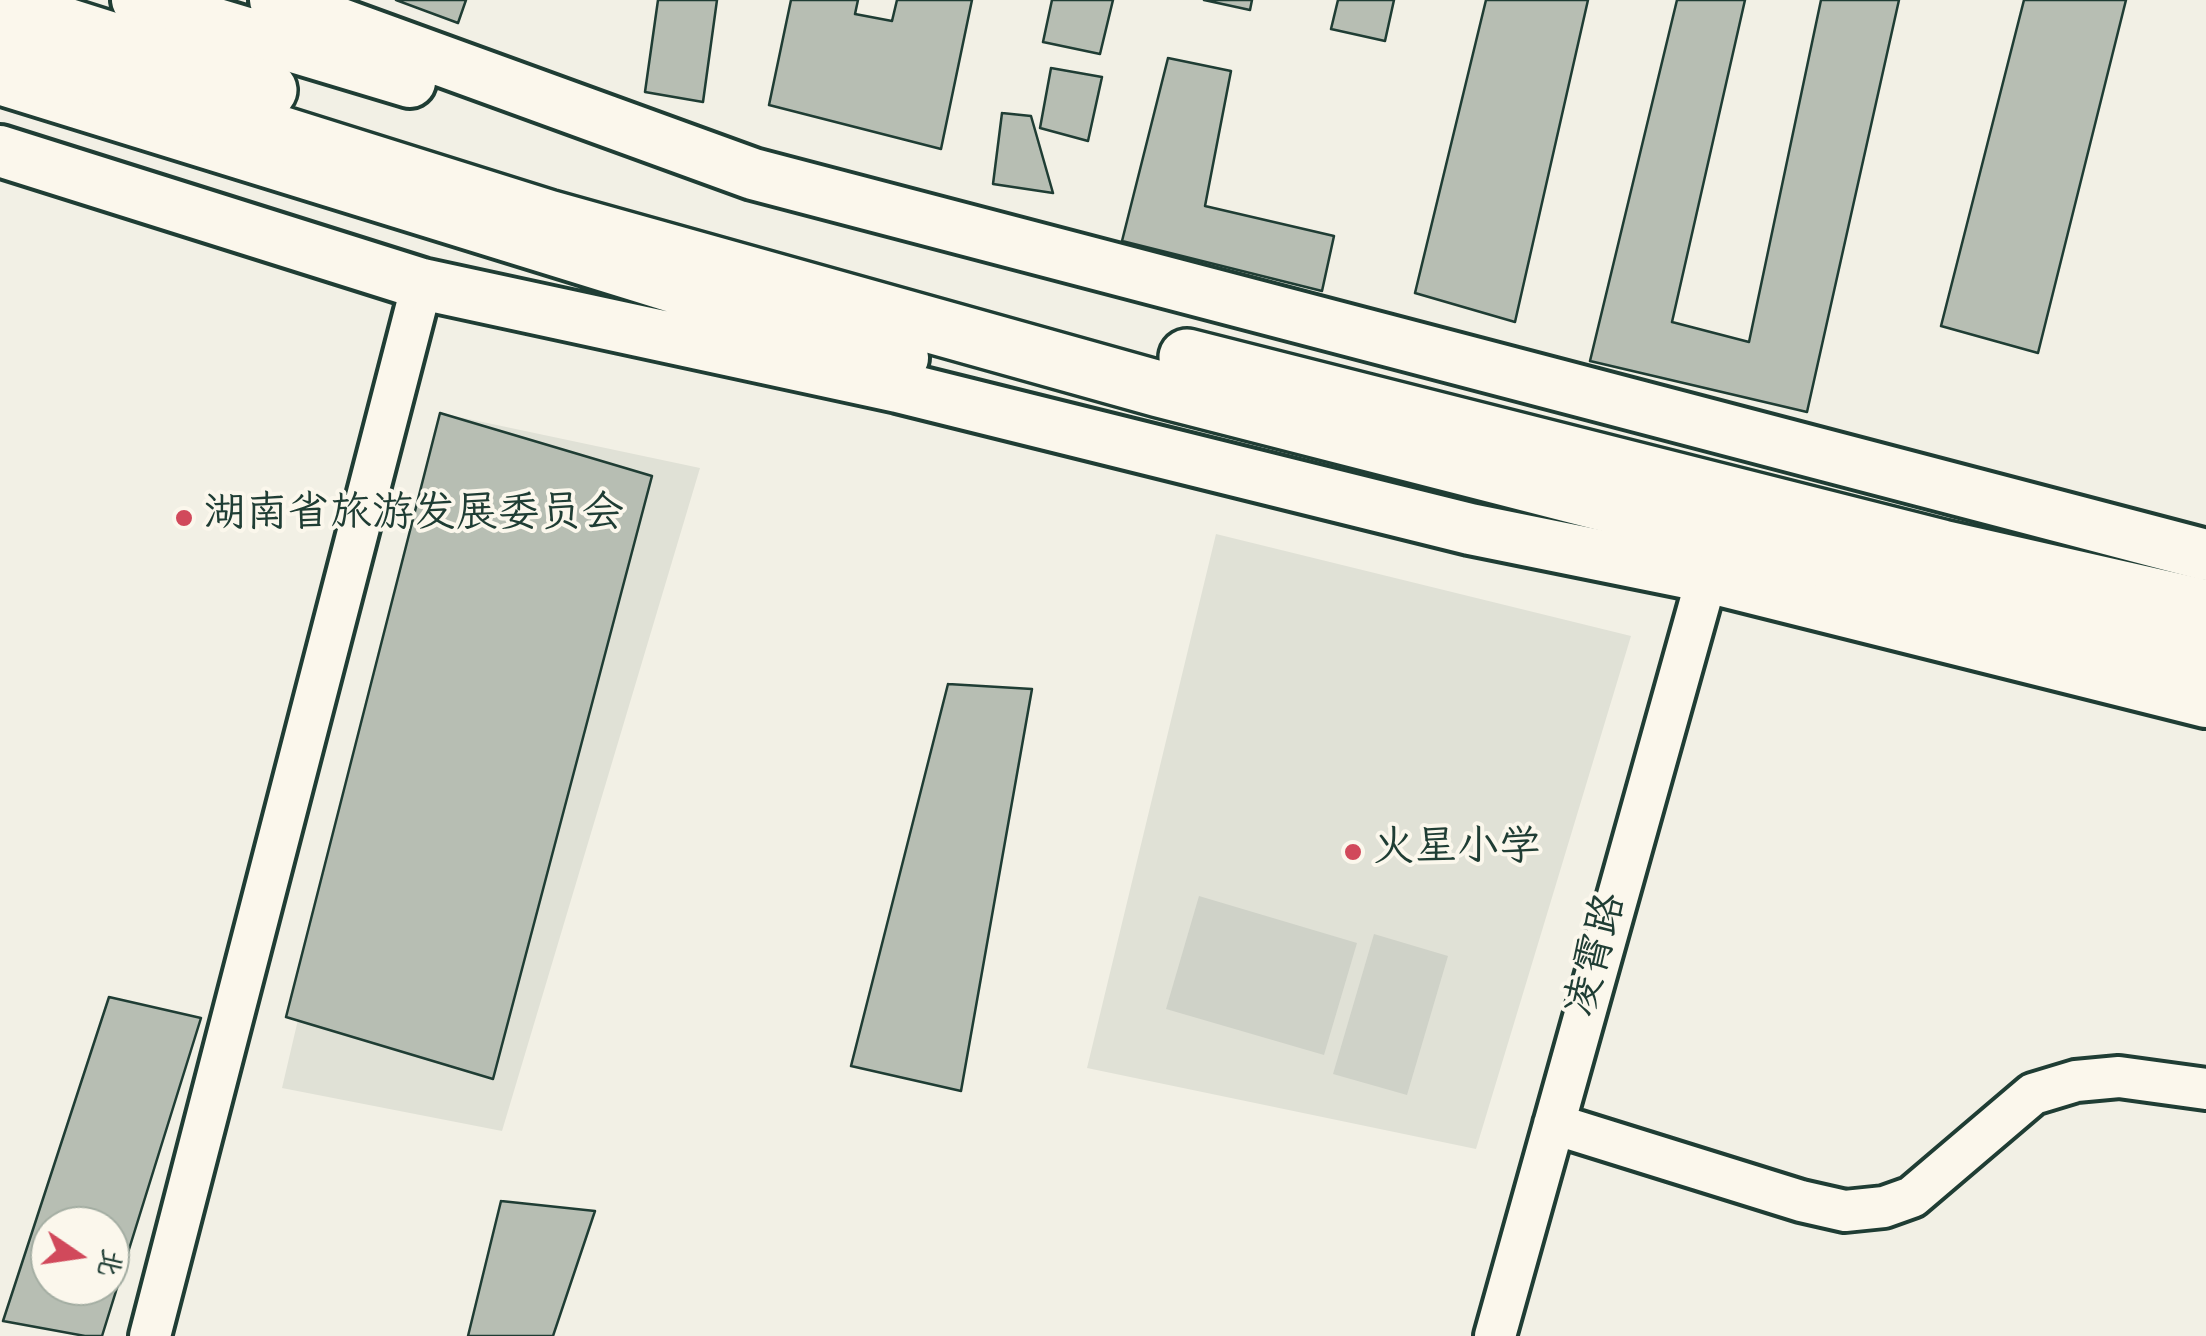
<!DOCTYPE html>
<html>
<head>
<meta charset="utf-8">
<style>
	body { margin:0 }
	#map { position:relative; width:2206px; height:1336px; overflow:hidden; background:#f2f0e5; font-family:"Indie Flower","LXGW WenKai TC",sans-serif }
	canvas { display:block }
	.north { position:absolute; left:30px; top:1206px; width:100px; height:100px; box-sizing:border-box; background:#fbf7ec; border:2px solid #a3ada2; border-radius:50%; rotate:103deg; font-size:28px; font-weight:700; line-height:40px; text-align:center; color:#1f3d34 }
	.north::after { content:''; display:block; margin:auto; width:35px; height:45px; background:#d1495b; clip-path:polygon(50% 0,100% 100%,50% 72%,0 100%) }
</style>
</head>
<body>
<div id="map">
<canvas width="2206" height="1336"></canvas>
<div class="north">北</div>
</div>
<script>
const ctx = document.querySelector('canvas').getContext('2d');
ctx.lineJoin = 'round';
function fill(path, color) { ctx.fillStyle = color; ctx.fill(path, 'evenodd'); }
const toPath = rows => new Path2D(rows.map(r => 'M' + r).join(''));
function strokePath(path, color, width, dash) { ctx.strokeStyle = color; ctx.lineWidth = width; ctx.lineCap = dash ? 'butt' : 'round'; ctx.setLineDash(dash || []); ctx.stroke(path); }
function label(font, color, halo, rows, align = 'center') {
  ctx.font = font + ' "Indie Flower","LXGW WenKai TC",sans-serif'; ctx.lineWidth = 8; ctx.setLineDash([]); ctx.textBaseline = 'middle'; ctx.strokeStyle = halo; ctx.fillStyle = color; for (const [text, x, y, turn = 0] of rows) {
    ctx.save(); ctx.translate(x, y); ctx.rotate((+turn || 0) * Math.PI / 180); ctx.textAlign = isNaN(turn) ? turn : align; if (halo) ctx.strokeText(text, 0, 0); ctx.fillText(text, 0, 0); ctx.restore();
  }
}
fill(toPath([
	[440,413,700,468,502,1131,282,1088],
	[1216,534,1631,636,1476,1149,1087,1068]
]), '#e0e1d6');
fill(toPath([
	[1199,896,1357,943,1324,1055,1166,1009],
	[1374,934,1448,956,1407,1095,1333,1074]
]), '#cfd2c8');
const building = toPath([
	[396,0,466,0,458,23,396,0],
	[658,0,717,0,703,102,645,92,658,0],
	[791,0,858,0,855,14,892,21,897,0,972,0,941,149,769,105,791,0],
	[1052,0,1113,0,1100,54,1043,42,1052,0],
	[1204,0,1252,0,1250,10,1204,0],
	[1338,0,1394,0,1385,41,1331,29,1338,0],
	[1486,0,1588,0,1515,322,1415,293,1486,0],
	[1677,0,1745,0,1672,322,1749,342,1821,0,1899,0,1807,412,1590,361,1677,0],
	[2024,0,2126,0,2038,353,1941,326,2024,0],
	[1168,58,1231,71,1205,206,1334,236,1322,291,1122,241,1168,58],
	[1051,68,1102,77,1088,141,1040,128,1051,68],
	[1002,113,1031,116,1053,193,993,184,1002,113],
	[440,413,652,476,493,1079,286,1017,440,413],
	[948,684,1032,689,961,1091,851,1066,948,684],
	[109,997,201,1018,102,1336,85,1336,3,1321,109,997],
	[50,1226,110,1226,110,1286,50,1286,50,1226],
	[501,1201,595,1211,553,1336,468,1336,501,1201]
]);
fill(building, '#b7beb3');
strokePath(building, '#1f3d34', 2.5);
const minor = toPath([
	[1554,1124,1801,1201,1845,1211,1884,1207,1912,1197,2033,1094,2076,1081,2119,1077,2206,1089],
	[150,1336,422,284],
	[1495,1336,1707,577]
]);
const major = toPath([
	[137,0,410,82],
	[275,0,753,174,2206,555],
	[0,79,903,358],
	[0,151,422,284,898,387,1470,529,1707,577,2206,702]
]);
const highway = toPath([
	[0,5,269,90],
	[0,46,548,218,1159,389,1943,590,2206,652],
	[1187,357,1942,548,2206,608]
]);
strokePath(minor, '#1f3d34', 48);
strokePath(major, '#1f3d34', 58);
strokePath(highway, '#1f3d34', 62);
strokePath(minor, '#fbf7ec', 40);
strokePath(major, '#fbf7ec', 50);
strokePath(highway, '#fbf7ec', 55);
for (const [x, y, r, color] of [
	[184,518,10,"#d1495b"],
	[1353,852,10,"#d1495b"]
]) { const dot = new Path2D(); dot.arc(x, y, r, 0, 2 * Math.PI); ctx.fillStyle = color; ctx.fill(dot); strokePath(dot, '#fbf7ec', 4); }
label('42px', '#1f3d34', '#fbf7ec', [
	["湖南省旅游发展委员会",204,518],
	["火星小学",1373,852]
], 'left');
label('42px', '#1f3d34', '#fbf7ec', [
	["凌霄路",1600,956,-75]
]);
</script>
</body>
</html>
